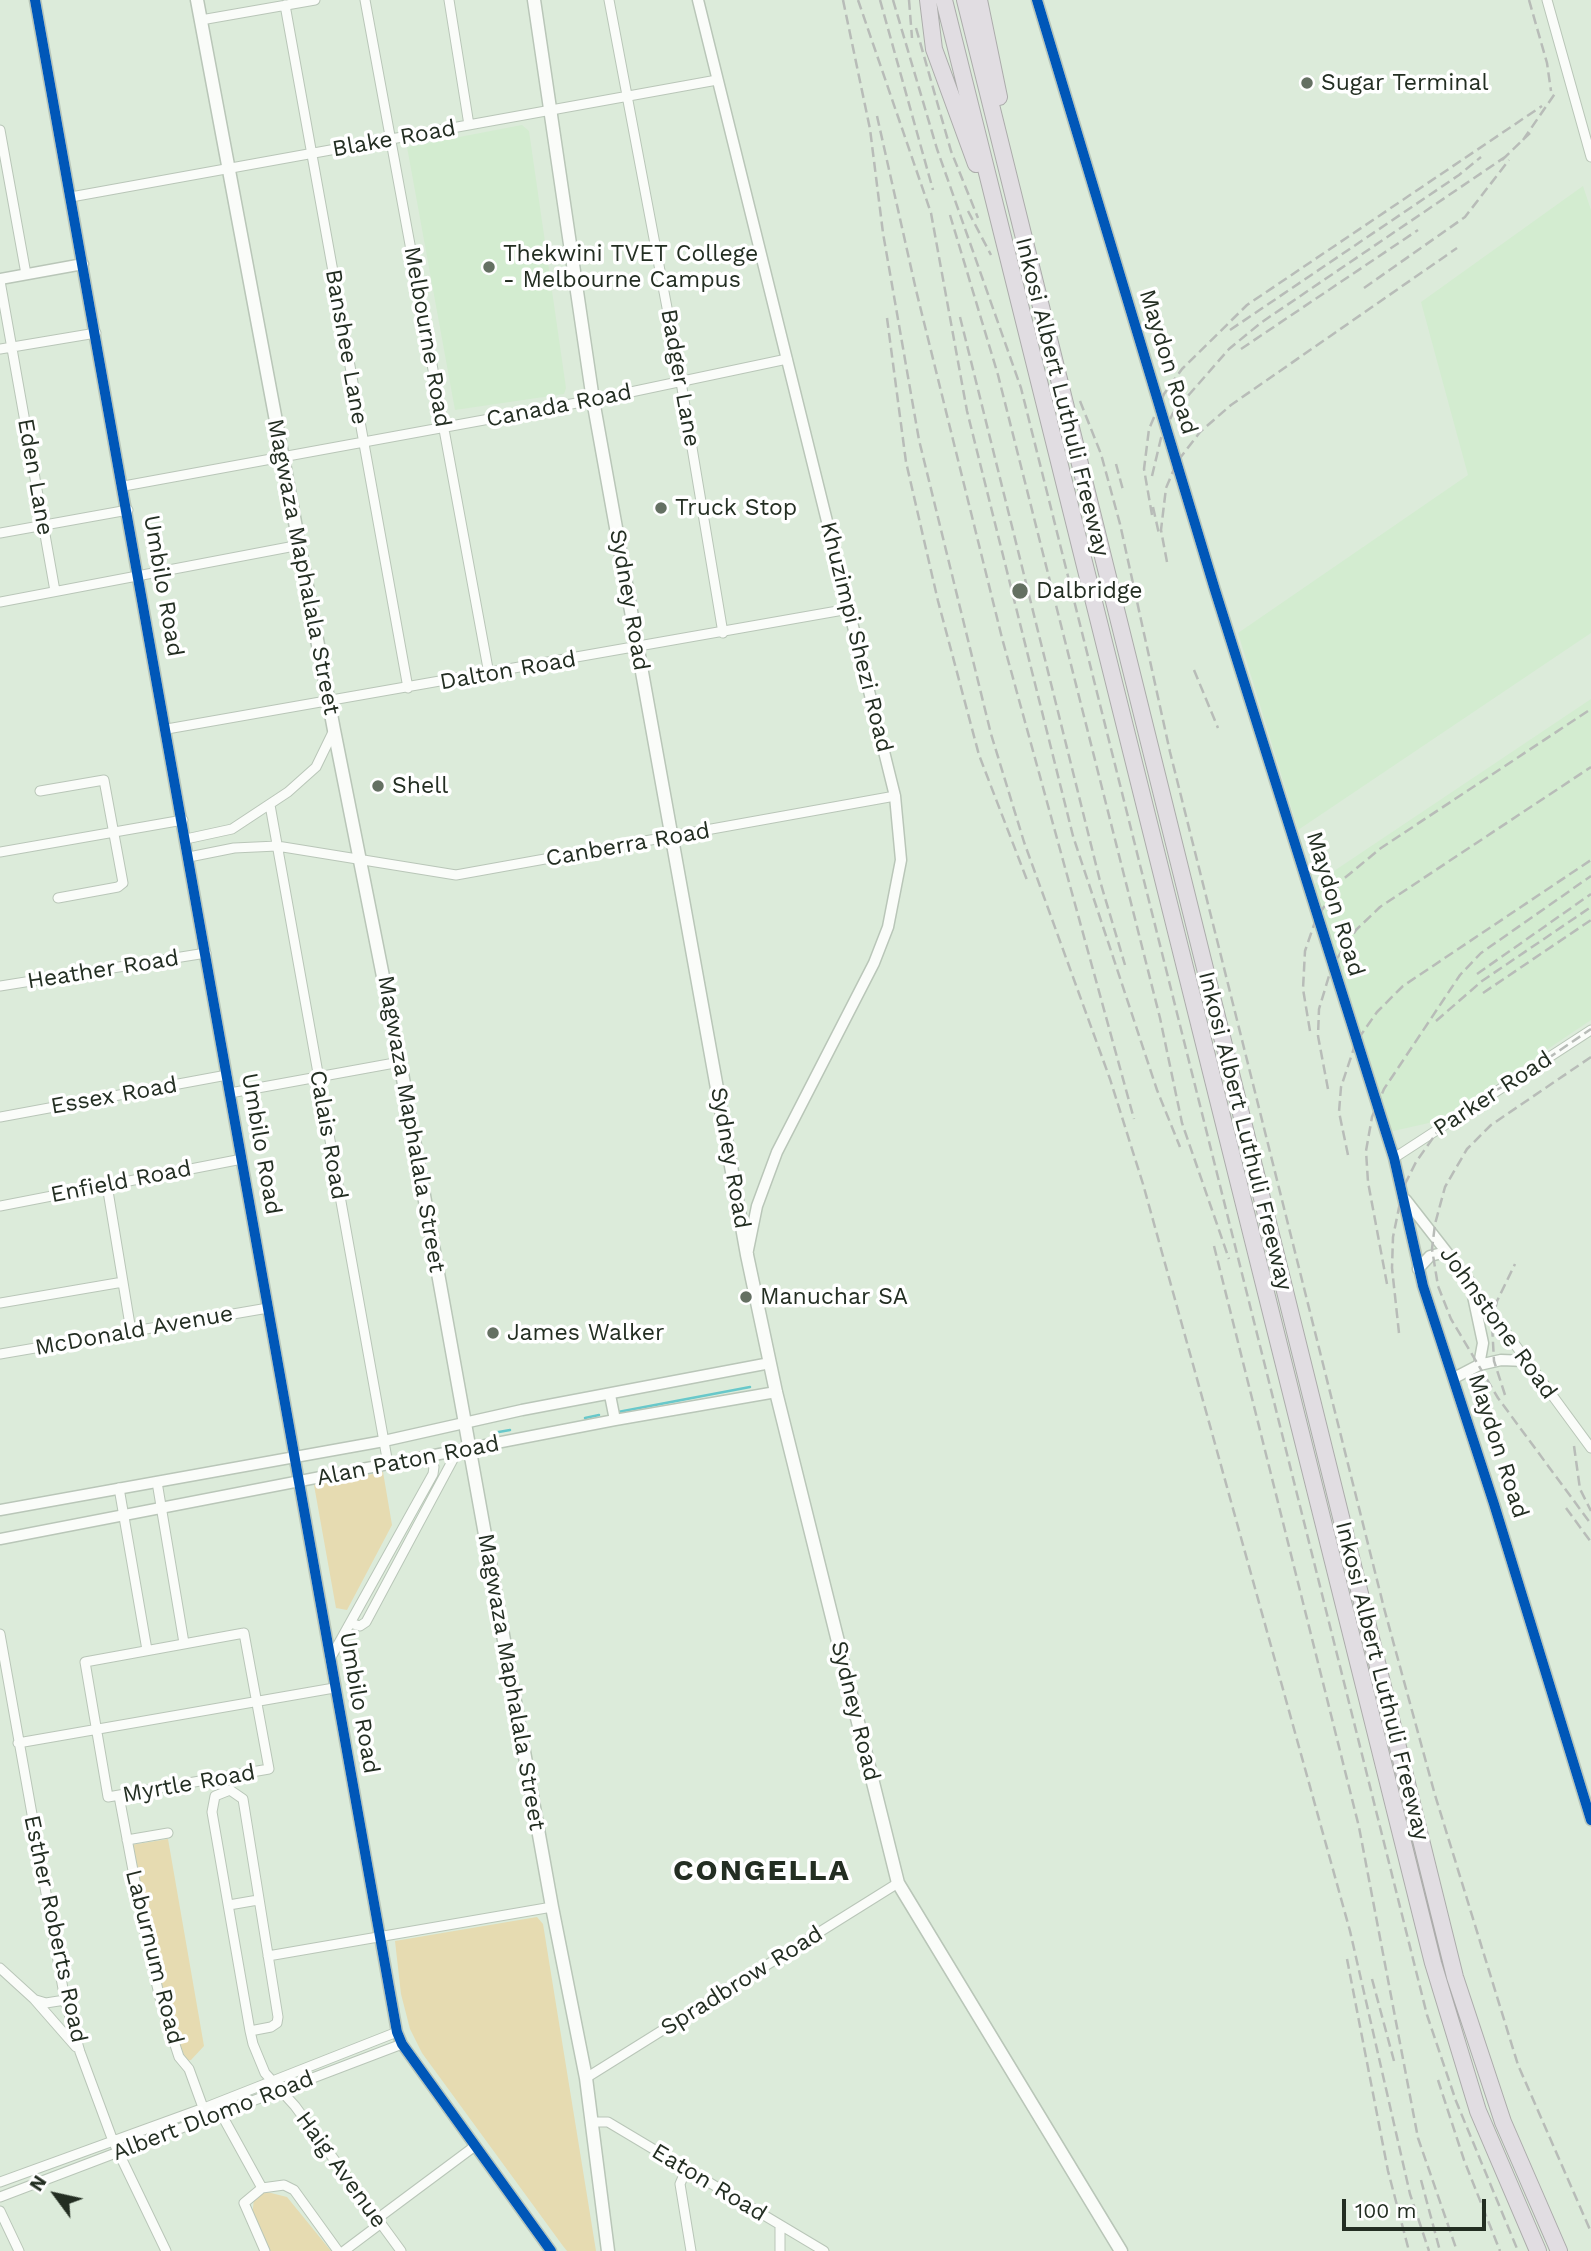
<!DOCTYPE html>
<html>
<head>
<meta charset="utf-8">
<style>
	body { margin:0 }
	#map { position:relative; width:1591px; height:2251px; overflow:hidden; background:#dcebda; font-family:"Work Sans",sans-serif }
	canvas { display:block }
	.north { position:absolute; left:21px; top:2160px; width:70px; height:70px; -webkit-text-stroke:5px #fff; paint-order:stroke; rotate:303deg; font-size:19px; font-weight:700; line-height:28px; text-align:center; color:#232e22 }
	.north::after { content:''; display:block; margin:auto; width:24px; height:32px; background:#232e22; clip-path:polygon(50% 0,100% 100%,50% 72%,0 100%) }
	.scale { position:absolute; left:1342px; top:2199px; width:144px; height:32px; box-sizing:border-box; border:4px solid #232e22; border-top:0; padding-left:9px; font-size:21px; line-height:24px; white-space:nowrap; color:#232e22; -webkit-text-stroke:5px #fff; paint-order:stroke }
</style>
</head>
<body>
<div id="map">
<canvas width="1591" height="2251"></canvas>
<div class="north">N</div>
<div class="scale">100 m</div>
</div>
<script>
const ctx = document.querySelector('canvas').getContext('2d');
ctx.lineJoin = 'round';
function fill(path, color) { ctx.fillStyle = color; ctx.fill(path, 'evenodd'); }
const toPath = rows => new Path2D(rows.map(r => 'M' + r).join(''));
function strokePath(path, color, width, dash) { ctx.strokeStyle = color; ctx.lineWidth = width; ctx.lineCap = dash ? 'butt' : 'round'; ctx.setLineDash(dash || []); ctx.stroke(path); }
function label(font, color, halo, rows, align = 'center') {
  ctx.font = font + ' "Work Sans",sans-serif'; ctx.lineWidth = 7; ctx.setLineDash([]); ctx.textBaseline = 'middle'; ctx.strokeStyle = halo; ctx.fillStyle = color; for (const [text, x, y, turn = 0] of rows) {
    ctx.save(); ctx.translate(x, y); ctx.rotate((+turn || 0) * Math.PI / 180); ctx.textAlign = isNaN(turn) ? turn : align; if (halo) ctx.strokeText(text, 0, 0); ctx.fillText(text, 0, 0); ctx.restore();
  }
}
fill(toPath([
	[522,125,529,131,566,388,564,394,455,410,407,147],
	[1583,186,1591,210,1591,633,1298,830,1238,633,1468,475,1421,302],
	[1591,699,1591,1020,1442,1120,1389,1132,1313,885]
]), '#d3ecd0');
fill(toPath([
	[383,1472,392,1525,347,1610,336,1608,314,1485],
	[168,1839,204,2046,191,2060,185,2061,181,2057,164,2002,131,1845],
	[537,1917,543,1924,596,2251,567,2251,563,2246,422,2053,410,2029,401,1994,395,1941],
	[263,2191,287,2197,331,2251,270,2251,252,2218,254,2198]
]), '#e6dbb1');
strokePath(toPath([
	[618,1412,750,1387],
	[585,1418,599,1415],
	[493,1433,510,1430]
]), '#68c8ca', 2.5);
const minor = toPath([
	[365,0,489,674],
	[449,0,469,125],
	[609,0,681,382,723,633],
	[1547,0,1591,157],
	[285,5,408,688],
	[201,20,315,0],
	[0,130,26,274],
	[71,197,717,80],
	[0,281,55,591],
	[0,349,96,333],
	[124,486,593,400,787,359],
	[0,533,128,510],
	[0,602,300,545],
	[167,729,849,609],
	[40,791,104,780,123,883,118,887,58,898],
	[270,805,388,1464],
	[186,839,232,829,288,792,316,767,334,730],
	[0,852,183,820],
	[189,857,234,848,277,846,456,875,895,796],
	[0,986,206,953],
	[230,1093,400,1062],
	[0,1117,227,1075],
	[1394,1158,1591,1030],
	[107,1185,131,1331],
	[0,1206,242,1159],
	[1472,1286,1591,1448],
	[0,1303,123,1282],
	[0,1354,268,1308],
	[157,1482,184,1643],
	[119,1488,147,1650],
	[350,1623,360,1626,366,1622,457,1452],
	[244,1633,269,1769,108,1797,85,1662,244,1633],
	[0,1634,65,2000,80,2052,113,2141,166,2251],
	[330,1659,433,1474,434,1467,428,1456],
	[18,1743,334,1688],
	[119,1796,147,1945,161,2002,179,2057,189,2069,205,2113],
	[127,1840,168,1833],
	[229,1905,258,1900],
	[268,1956,552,1907],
	[0,1968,34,1999,76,2047],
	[36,2000,46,2003,65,2000],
	[250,2031,271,2027,277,2023,278,2017,243,1799,230,1790,215,1796,212,1812,250,2031,253,2044,265,2073,295,2106,401,2251],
	[586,2078,898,1883],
	[219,2110,262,2188],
	[592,2122,608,2122,824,2251],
	[686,2170,680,2184,691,2251],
	[0,2182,204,2108,397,2032],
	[0,2197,402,2044],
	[0,2211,19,2251],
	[377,2219,475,2146],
	[265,2251,244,2203,262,2188,284,2185,294,2190,338,2251],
	[344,2251,380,2224],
	[780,2251,780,2226]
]);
const tertiary = toPath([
	[35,0,397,2032,402,2044,551,2251],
	[698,0,895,796,901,860,888,927,874,963,777,1152,757,1206,748,1250],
	[1037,0,1215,590,1394,1158,1423,1286,1494,1504,1591,1820],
	[0,279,83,264],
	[1406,1200,1470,1282,1483,1343,1479,1365],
	[1418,1269,1430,1256,1446,1252],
	[1454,1378,1479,1365,1501,1360,1526,1361],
	[610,1395,615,1420],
	[0,1510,384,1441,522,1410,770,1363],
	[0,1539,615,1420,776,1392]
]);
const secondary = toPath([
	[197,0,334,730,400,1062,552,1907,586,2078,608,2251],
	[534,0,593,400,747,1255,776,1392,898,1883,1121,2251]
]);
const motorway = toPath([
	[928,0,934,49,976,164],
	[944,0,1433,1963,1478,2111,1538,2251],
	[965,0,1455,1977,1503,2122,1559,2251],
	[979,0,999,97]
]);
strokePath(minor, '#b9c6b8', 11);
strokePath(tertiary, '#b9c6b8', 13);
strokePath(secondary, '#b9c6b8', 15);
strokePath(motorway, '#acacab', 18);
strokePath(minor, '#fafcf9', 9);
strokePath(tertiary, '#fafcf9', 10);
strokePath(secondary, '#fafcf9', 12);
strokePath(motorway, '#e1dde2', 16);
strokePath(toPath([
	[843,0,870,129,883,233,919,440,991,734,1024,842,1110,1079,1143,1184,1350,1931,1410,2194,1429,2251],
	[858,0,931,213,967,411,1073,836,1157,1090,1180,1147],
	[880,0,933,190],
	[893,0,937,149,1021,388,1427,2015,1456,2101,1518,2251],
	[909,0,912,38],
	[1529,0,1547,63,1551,91],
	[916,28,951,151,978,218],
	[877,116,916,290,1002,638,1134,1119],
	[1523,140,1556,92],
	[1502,160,1530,133],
	[968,211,991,255],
	[950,215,998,375,1160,1018,1182,1123,1229,1259],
	[1364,288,1465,217,1509,160],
	[960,317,1100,881,1125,965],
	[887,318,906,462,938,601,979,755,1027,880],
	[1230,330,1459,175,1481,157],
	[1241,349,1418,230],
	[1080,401,1101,454,1120,524,1170,752,1384,1608,1435,1795,1518,2065,1591,2232],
	[1116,464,1123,490],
	[1152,476,1161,438,1173,413,1229,349,1262,322,1508,155],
	[1153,507,1159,534],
	[1152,515,1144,469,1149,429,1164,394,1182,369,1247,305,1542,106],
	[1167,562,1161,530,1166,488,1177,462,1200,432,1231,405,1457,248],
	[1194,670,1218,728],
	[1477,974,1591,894],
	[1483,993,1591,920],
	[1436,1021,1482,981,1591,907],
	[1310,1031,1303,989,1305,951,1316,919,1341,881,1381,848,1591,709],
	[1591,1057,1491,1125,1467,1149,1445,1187,1435,1224,1432,1249,1438,1286,1451,1319,1498,1398,1591,1524],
	[1328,1089,1318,1036,1319,1009,1332,966,1356,930,1380,907,1591,767],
	[1348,1155,1339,1112,1341,1087,1356,1042,1377,1012,1403,986,1591,860],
	[1214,1246,1359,1827,1418,2138,1457,2251],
	[1387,1284,1368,1182,1366,1151,1372,1117,1384,1089,1460,975,1481,953,1591,876],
	[1399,1333,1392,1268,1393,1237,1403,1188,1416,1162,1440,1128,1461,1110,1525,1074,1591,1029],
	[1505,1395,1494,1361,1492,1324,1497,1301,1515,1264],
	[1574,1446,1580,1489,1591,1511],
	[1566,1508,1591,1542],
	[1347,1959,1388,2171,1409,2251],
	[1372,1979,1394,2061],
	[1438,2080,1464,2160,1500,2251],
	[1421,2180,1440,2251]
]), '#b8bcb8', 2.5, [10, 5]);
strokePath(toPath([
	[35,0,397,2032,402,2044,551,2251],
	[1037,0,1215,590,1394,1158,1423,1286,1494,1504,1591,1820]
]), '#0057b8', 10);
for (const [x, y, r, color] of [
	[1307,83,7,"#647062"],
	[489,267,7,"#647062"],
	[661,508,7,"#647062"],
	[1020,591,9,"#647062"],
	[378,786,7,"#647062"],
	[746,1297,7,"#647062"],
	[493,1333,7,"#647062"]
]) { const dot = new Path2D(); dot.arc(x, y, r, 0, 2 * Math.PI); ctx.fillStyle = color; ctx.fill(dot); strokePath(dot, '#fff', 2.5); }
label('23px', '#232e22', '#fff', [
	["Sugar Terminal",1321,83],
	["Thekwini TVET College",503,254],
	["- Melbourne Campus",503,280],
	["Truck Stop",675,508],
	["Dalbridge",1036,591],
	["Shell",392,786],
	["Manuchar SA",760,1297],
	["James Walker",507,1333]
], 'left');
label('23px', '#232e22', '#fff', [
	["Blake Road",394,139,-10],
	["Melbourne Road",427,337,80],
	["Banshee Lane",346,347,80],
	["Maydon Road",1168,362,73],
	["Badger Lane",680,378,80],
	["Inkosi Albert Luthuli Freeway",1062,397,76],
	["Canada Road",559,406,-11],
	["Eden Lane",35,477,80],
	["Magwaza Maphalala Street",303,567,79],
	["Umbilo Road",163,586,80],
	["Sydney Road",629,600,80],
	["Khuzimpi Shezi Road",856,637,76],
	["Dalton Road",508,671,-10],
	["Canberra Road",628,845,-10],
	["Maydon Road",1335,904,73],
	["Heather Road",103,970,-9],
	["Parker Road",1493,1094,-33],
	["Essex Road",114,1096,-10],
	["Magwaza Maphalala Street",411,1124,80],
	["Inkosi Albert Luthuli Freeway",1245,1131,76],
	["Calais Road",328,1135,80],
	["Umbilo Road",261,1144,80],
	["Sydney Road",730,1158,80],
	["Enfield Road",121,1182,-11],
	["Johnstone Road",1498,1323,54],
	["McDonald Avenue",134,1331,-10],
	["Maydon Road",1498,1446,72],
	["Alan Paton Road",408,1461,-11],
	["Inkosi Albert Luthuli Freeway",1382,1681,76],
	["Magwaza Maphalala Street",511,1682,80],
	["Umbilo Road",359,1703,80],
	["Sydney Road",855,1711,76],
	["Myrtle Road",189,1784,-10],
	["Esther Roberts Road",55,1929,78],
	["Laburnum Road",154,1957,76],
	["Spradbrow Road",742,1981,-32],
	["Albert Dlomo Road",213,2116,-21],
	["Haig Avenue",341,2170,54],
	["Eaton Road",709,2183,31]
]);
ctx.letterSpacing = '2px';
label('bold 30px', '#232e22', '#fff', [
	["CONGELLA",762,1871]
]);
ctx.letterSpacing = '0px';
</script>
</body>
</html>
